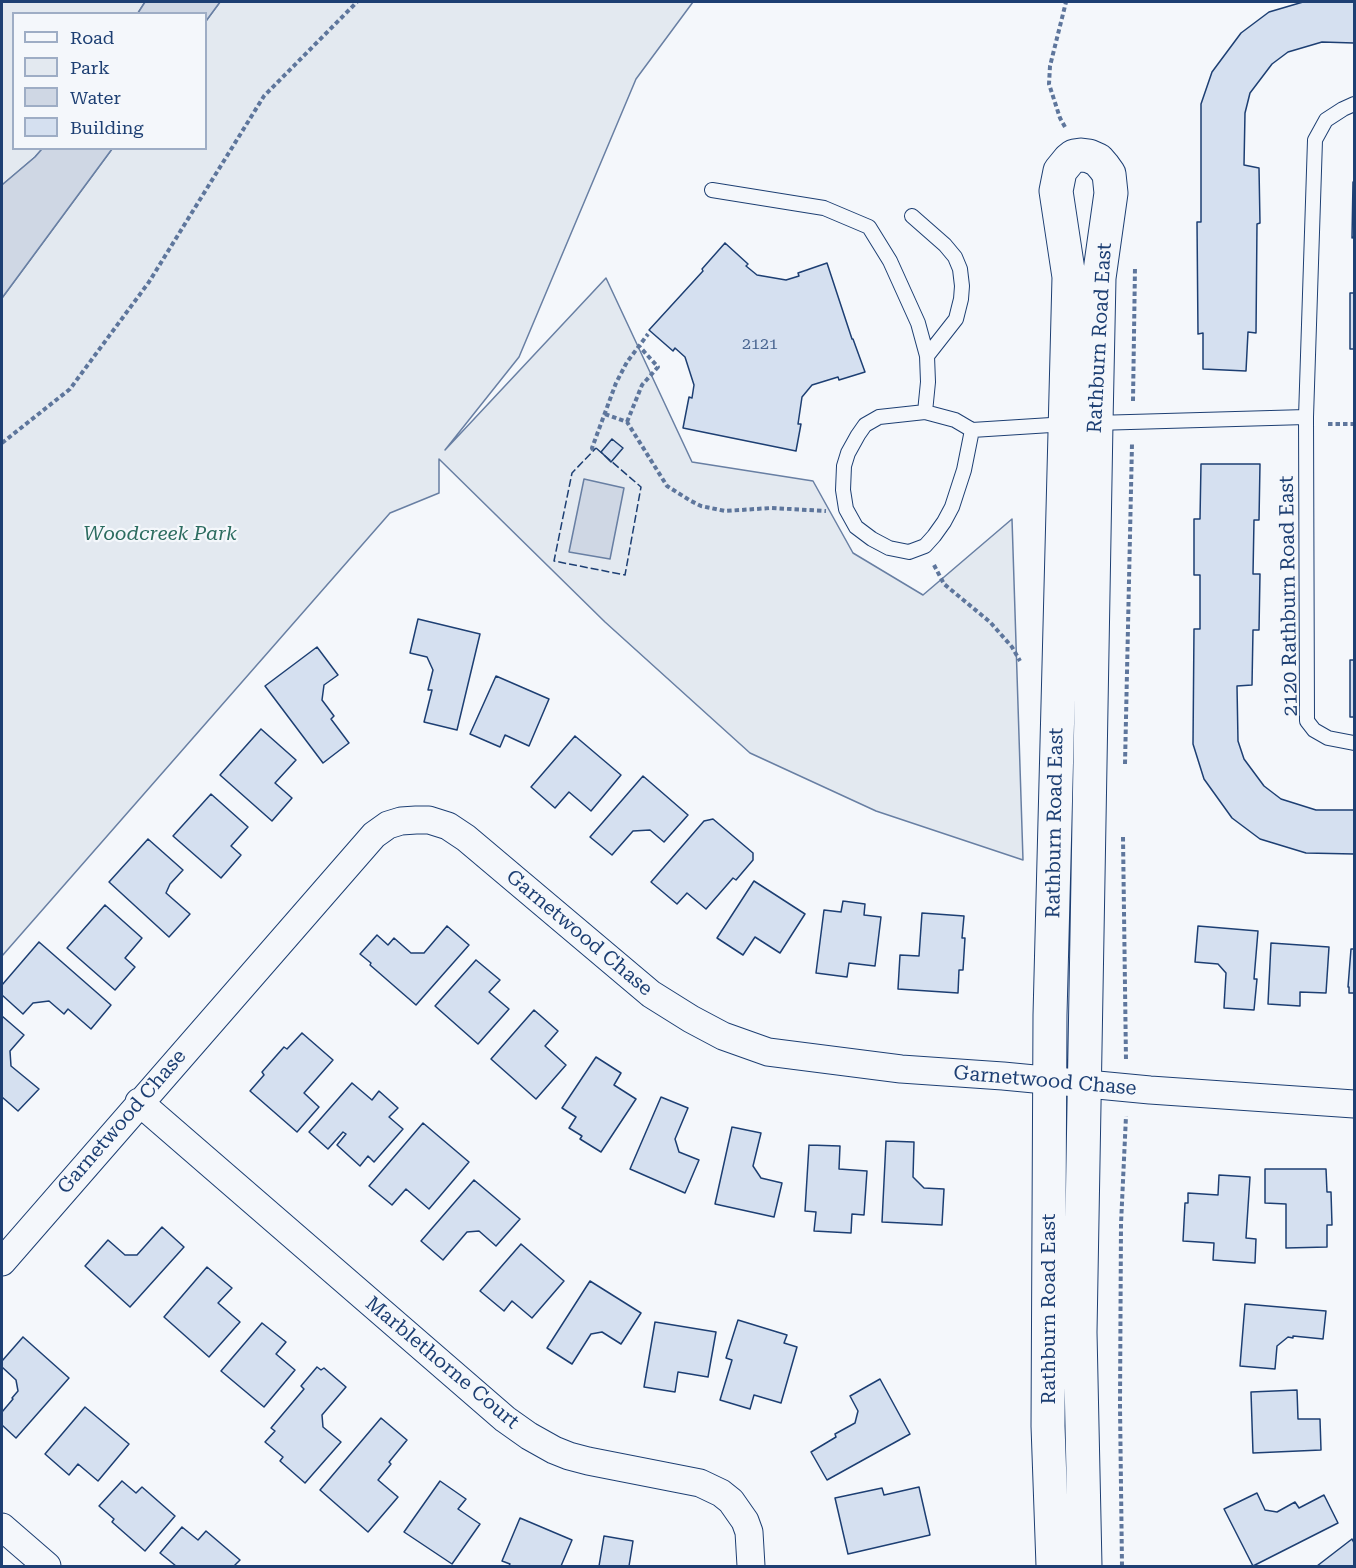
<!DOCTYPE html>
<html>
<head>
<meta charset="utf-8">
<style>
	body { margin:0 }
	#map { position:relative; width:1356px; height:1568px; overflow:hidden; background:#f4f7fb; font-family:"Roboto Serif",serif }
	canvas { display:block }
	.frame { position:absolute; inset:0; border:3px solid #1d3f73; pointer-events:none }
	.legend { position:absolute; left:12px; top:12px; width:195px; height:138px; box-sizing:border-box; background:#f4f7fb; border:2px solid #9eadc5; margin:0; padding:8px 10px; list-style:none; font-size:18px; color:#1d3f73 }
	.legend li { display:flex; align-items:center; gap:12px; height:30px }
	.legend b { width:30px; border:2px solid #9eadc5 }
</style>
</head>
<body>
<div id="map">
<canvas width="1356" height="1568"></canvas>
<div class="frame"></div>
<ul class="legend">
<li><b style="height:8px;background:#f4f7fb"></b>Road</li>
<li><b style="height:16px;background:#e3e9f0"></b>Park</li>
<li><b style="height:16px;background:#cfd7e4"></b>Water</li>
<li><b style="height:16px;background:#d5e0f0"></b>Building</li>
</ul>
</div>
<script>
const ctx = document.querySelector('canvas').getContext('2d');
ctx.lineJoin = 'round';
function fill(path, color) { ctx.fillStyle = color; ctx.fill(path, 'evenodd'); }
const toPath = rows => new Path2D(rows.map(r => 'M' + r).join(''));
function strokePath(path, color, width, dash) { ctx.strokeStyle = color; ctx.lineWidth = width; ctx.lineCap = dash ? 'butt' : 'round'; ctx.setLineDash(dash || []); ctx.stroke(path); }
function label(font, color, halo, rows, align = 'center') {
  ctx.font = font + ' "Roboto Serif",serif'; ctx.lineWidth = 4.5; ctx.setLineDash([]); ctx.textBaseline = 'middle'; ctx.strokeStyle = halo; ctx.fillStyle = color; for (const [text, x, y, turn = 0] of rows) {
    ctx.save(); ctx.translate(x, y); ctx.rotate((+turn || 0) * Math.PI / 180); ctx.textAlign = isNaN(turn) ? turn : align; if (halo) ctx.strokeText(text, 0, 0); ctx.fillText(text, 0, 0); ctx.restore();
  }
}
const green = toPath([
	[2,2,145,2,138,13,14,14,14,148,42,149,35,157,2,185,2,2],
	[220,2,693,2,636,79,519,357,445,450,606,278,692,462,813,481,853,553,923,595,1012,519,1023,860,876,811,750,753,605,622,439,459,439,493,390,513,2,956,2,298,112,149,206,148,206,21,220,2]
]);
fill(green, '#e3e9f0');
strokePath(green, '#687fa3', 1.5);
const water = toPath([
	[145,2,220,2,206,21,206,14,138,13,145,2],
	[42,149,112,149,2,298,2,185,35,157,42,149],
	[584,479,624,488,610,559,569,552,584,479]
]);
fill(water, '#cfd7e4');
strokePath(water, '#687fa3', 1.5);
const building = toPath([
	[1303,2,1354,2,1354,43,1322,42,1288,52,1272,64,1250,93,1245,113,1244,165,1259,168,1260,223,1257,224,1256,333,1248,332,1246,371,1203,369,1203,333,1198,334,1197,222,1201,222,1201,104,1212,72,1241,33,1269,12,1303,2],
	[1353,182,1354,182,1354,237,1352,238,1353,182],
	[725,243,748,264,746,266,757,275,786,280,799,276,798,273,827,263,852,339,853,339,865,372,839,380,838,377,812,385,802,397,798,424,801,424,796,451,683,428,689,397,692,398,694,385,685,357,675,348,673,351,649,330,703,271,702,269,725,243],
	[1350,293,1354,293,1354,349,1350,349,1350,293],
	[612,439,623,448,611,462,601,452,612,439],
	[1201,464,1260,464,1259,520,1254,520,1253,574,1260,574,1259,630,1253,630,1252,685,1237,686,1238,741,1244,759,1264,786,1281,799,1316,810,1354,810,1354,854,1306,853,1260,839,1232,818,1204,779,1193,744,1194,629,1200,629,1200,575,1194,575,1194,519,1200,519,1201,464],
	[1354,553,1354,717,1350,717,1350,660,1354,660,1354,553],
	[418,619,480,634,457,730,424,722,432,690,428,690,433,670,427,657,410,653,418,619],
	[317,647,338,675,324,685,322,700,334,716,331,719,349,743,323,763,265,686,317,647],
	[496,676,549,699,529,746,505,735,500,747,470,734,496,676],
	[261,729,296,760,275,783,292,798,272,821,220,775,261,729],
	[575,736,621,775,591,811,569,792,555,808,531,787,575,736],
	[643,776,688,815,664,842,650,830,633,831,612,855,590,837,643,776],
	[211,794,248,827,231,846,241,855,221,878,173,836,211,794],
	[713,819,753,853,753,860,736,880,733,878,706,909,687,893,677,904,651,882,704,821,713,819],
	[148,839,183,870,170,884,166,893,190,914,169,937,109,882,148,839],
	[754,881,805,914,780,953,755,937,743,955,717,938,754,881],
	[843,901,865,904,864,915,881,917,875,966,849,963,847,977,816,973,824,910,841,912,843,901],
	[105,905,142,938,125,958,135,967,115,990,67,948,105,905],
	[922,913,964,916,962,938,965,938,963,970,959,970,958,993,898,989,900,955,919,956,922,913],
	[447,926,469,945,416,1005,370,965,371,963,360,954,377,935,388,945,394,938,411,953,424,953,447,926],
	[1198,926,1258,931,1254,979,1257,979,1254,1010,1224,1008,1226,973,1218,964,1195,962,1198,926],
	[39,942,111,1005,91,1029,68,1009,64,1014,49,1001,33,1003,23,1014,2,995,2,985,39,942],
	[1271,943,1329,947,1326,993,1300,992,1300,1006,1268,1004,1271,943],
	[1351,949,1354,949,1354,993,1349,993,1349,987,1348,987,1351,949],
	[476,960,500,980,489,992,509,1009,478,1044,435,1006,476,960],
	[534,1010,558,1031,545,1046,566,1065,536,1099,491,1059,534,1010],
	[2,1016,24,1035,10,1051,11,1066,39,1089,18,1111,2,1097,2,1016],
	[302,1033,333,1060,304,1093,319,1107,297,1132,250,1091,264,1075,262,1072,284,1047,287,1049,302,1033],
	[596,1057,621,1073,614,1085,636,1099,601,1152,580,1139,582,1136,569,1128,576,1117,562,1108,596,1057],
	[352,1083,372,1100,379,1091,398,1108,389,1117,403,1129,374,1162,368,1156,360,1166,337,1145,346,1134,343,1132,328,1149,309,1132,352,1083],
	[661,1097,688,1108,675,1139,679,1152,699,1160,685,1193,630,1169,661,1097],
	[423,1123,469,1162,429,1209,406,1189,392,1205,369,1186,423,1123],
	[732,1127,761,1133,753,1166,761,1178,782,1183,774,1217,715,1204,732,1127],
	[886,1141,914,1142,913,1177,924,1188,944,1189,942,1225,882,1222,886,1141],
	[809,1145,840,1146,839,1169,867,1171,864,1215,852,1214,851,1233,814,1231,816,1212,805,1211,809,1145],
	[1265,1169,1326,1169,1327,1192,1331,1192,1332,1225,1327,1225,1327,1247,1286,1248,1286,1204,1265,1203,1265,1169],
	[1219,1175,1250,1177,1246,1238,1256,1239,1255,1263,1213,1260,1214,1243,1183,1241,1185,1203,1188,1203,1188,1193,1218,1195,1219,1175],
	[474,1180,520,1219,496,1246,479,1231,467,1232,443,1260,421,1241,474,1180],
	[162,1227,184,1247,130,1307,85,1266,108,1240,125,1255,137,1255,162,1227],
	[521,1244,564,1281,532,1318,512,1301,504,1311,480,1291,521,1244],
	[207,1267,232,1288,218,1303,240,1322,209,1357,164,1317,207,1267],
	[590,1281,641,1313,621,1344,602,1332,591,1334,572,1364,547,1348,590,1281],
	[1245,1304,1326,1311,1323,1339,1293,1336,1293,1338,1288,1337,1277,1346,1275,1369,1240,1366,1245,1304],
	[738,1320,787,1335,784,1343,797,1347,781,1403,754,1395,750,1409,720,1400,732,1360,726,1358,738,1320],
	[655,1322,716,1332,708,1377,678,1372,675,1392,644,1387,655,1322],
	[262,1323,286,1342,276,1354,295,1370,264,1407,221,1371,262,1323],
	[23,1337,69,1378,16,1438,2,1425,2,1412,13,1399,12,1398,18,1391,16,1380,2,1367,2,1361,23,1337],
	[317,1367,321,1370,324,1368,346,1387,322,1415,323,1427,341,1442,305,1483,280,1461,283,1457,265,1442,275,1431,271,1428,304,1389,301,1386,317,1367],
	[880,1379,910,1434,827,1480,811,1452,836,1437,835,1434,855,1423,858,1411,850,1396,880,1379],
	[1297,1390,1298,1419,1320,1419,1321,1450,1253,1453,1251,1392,1297,1390],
	[85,1407,129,1444,98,1481,78,1464,69,1475,45,1454,85,1407],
	[381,1418,407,1440,389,1462,391,1464,378,1480,398,1497,368,1532,320,1490,381,1418],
	[122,1481,136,1493,142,1487,175,1516,145,1551,112,1522,114,1519,99,1506,122,1481],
	[440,1481,466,1499,458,1509,480,1524,452,1564,404,1532,440,1481],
	[919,1487,930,1535,848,1554,835,1498,882,1488,884,1495,919,1487],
	[1257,1493,1265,1510,1277,1512,1295,1502,1299,1508,1324,1495,1338,1523,1253,1566,1224,1509,1257,1493],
	[520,1518,572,1540,561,1566,509,1566,510,1564,502,1561,520,1518],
	[182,1527,198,1540,206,1531,240,1560,234,1566,176,1566,160,1553,182,1527],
	[604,1536,633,1541,629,1566,599,1566,604,1536],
	[1352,1539,1354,1543,1354,1566,1317,1566,1352,1539]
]);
fill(building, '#d5e0f0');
strokePath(building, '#1d3f73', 1.5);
const lane = toPath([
	[1354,104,1343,109,1326,120,1315,140,1306,417,1307,721,1314,730,1328,738,1354,743],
	[712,190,824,208,869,227,890,261,918,323,927,356,928,382,925,412],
	[912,216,945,245,955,257,960,269,962,286,961,299,956,319,927,356],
	[1095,423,1306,417],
	[972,430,964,470,952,507,944,522,934,536,925,546,909,552,889,548,872,539,856,527,846,509,843,490,844,466,848,453,858,435,865,425,879,417,925,412,955,420,972,430,1067,424]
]);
const street = toPath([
	[139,1102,505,1419,529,1436,554,1450,569,1456,588,1461,700,1483,721,1493,731,1501,745,1521,749,1532,751,1566],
	[2,1262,374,835,388,825,401,821,416,820,429,820,448,826,466,838,651,994,691,1019,723,1036,768,1052,901,1069,1003,1076,1150,1090,1354,1104],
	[2,1527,47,1566]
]);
const secondary = toPath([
	[1053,1566,1048,1426,1050,1015,1069,277,1056,191,1060,171,1069,160,1074,156,1081,155,1089,156,1098,160,1104,167,1109,174,1111,193,1099,278,1096,423,1080,1332,1085,1566]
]);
strokePath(lane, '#1d3f73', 16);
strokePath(street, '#1d3f73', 29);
strokePath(secondary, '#1d3f73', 35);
strokePath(toPath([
	[1065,127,1060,118,1049,84,1050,66,1066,2],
	[1133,401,1135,267],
	[605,414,627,422,667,486,691,501,701,506,725,511,771,508,826,511],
	[627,422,642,385,658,367,639,346],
	[1328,424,1354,424],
	[2,443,70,389,149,282,264,96,357,2],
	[593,450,592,448,616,383,627,362,648,334],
	[934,565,944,584,990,622,1012,647,1020,661],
	[1125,764,1132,444],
	[1123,837,1126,1061],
	[1122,1566,1120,1406,1121,1224,1126,1116]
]), '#5e769c', 4, [4.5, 3]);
strokePath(lane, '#f4f7fb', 14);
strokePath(street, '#f4f7fb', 27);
strokePath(secondary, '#f4f7fb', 33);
strokePath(toPath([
	[596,448,641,487,625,575,554,561,572,473,596,448]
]), '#1d3f73', 1.5, [8, 3]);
label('16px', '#4b6792', null, [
	["2121",760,344]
]);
label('20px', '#1d3f73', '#f4f7fb', [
	["Rathburn Road East",1100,338,-87],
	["2120 Rathburn Road East",1289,596,-91],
	["Rathburn Road East",1055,823,-89],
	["Garnetwood Chase",579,933,40],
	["Garnetwood Chase",1045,1081,5],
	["Garnetwood Chase",122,1122,-49],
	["Rathburn Road East",1049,1309,-90],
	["Marblethorne Court",442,1363,40]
]);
label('italic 20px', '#2c6c60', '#f4f7fb', [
	["Woodcreek Park",160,534]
]);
</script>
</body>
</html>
